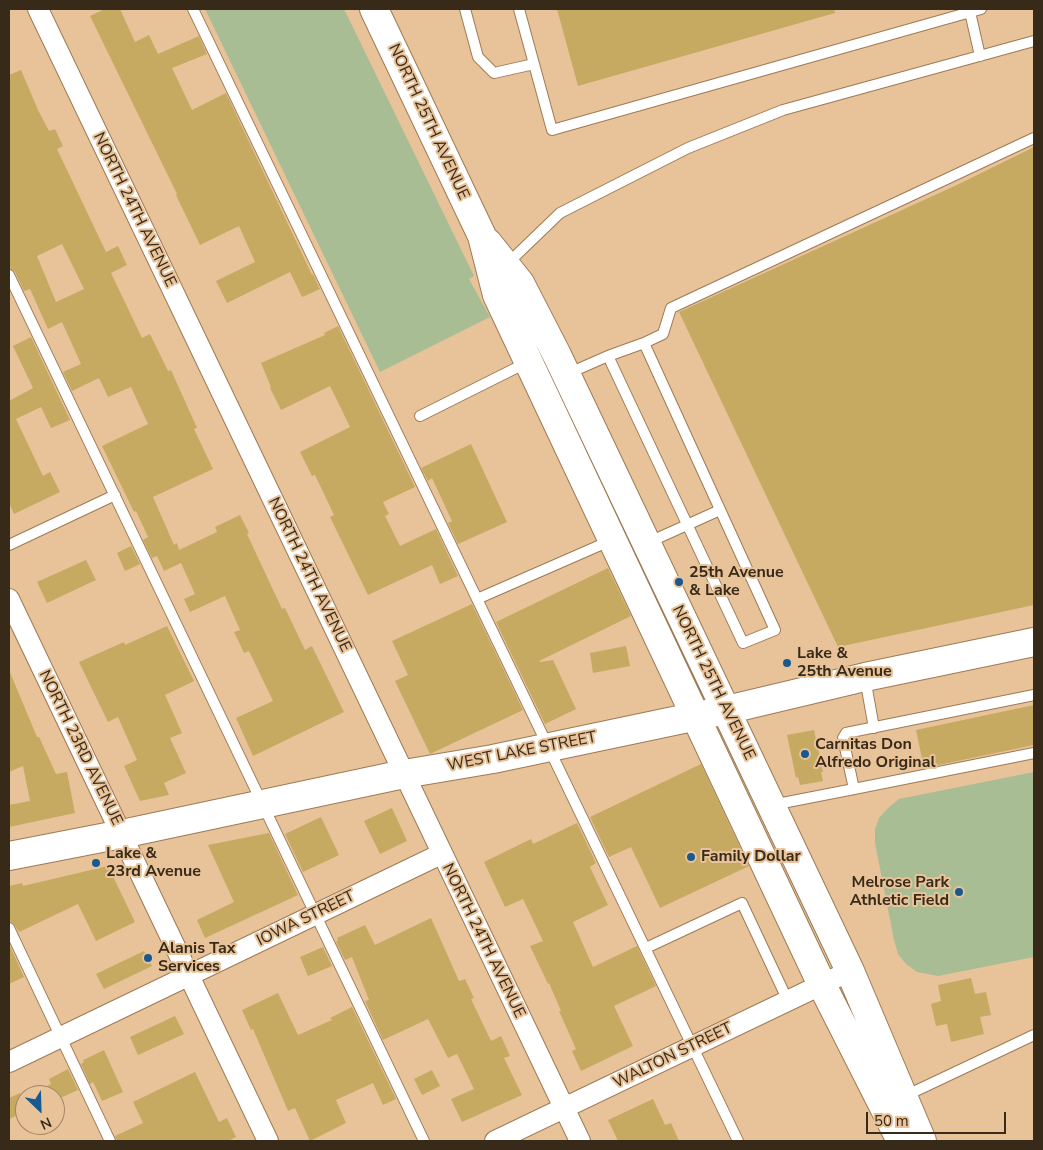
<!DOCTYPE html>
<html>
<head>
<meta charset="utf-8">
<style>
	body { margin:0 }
	#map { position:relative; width:1043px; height:1150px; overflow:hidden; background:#e8c299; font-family:"Nunito Sans",sans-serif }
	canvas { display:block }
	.frame { position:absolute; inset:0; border:10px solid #382a19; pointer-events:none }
	.north { position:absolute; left:15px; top:1085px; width:50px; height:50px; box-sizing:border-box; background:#e8c299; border:1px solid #a28566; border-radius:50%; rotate:156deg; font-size:14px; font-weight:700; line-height:20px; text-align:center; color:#382a19 }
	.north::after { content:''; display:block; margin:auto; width:18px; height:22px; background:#18598f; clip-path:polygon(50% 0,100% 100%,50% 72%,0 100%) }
	.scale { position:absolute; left:866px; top:1112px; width:140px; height:22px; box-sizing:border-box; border:2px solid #382a19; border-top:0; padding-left:6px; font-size:15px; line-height:18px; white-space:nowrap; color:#382a19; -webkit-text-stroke:4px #e8c299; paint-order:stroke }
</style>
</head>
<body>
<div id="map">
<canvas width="1043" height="1150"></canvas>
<div class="frame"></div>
<div class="north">N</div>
<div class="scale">50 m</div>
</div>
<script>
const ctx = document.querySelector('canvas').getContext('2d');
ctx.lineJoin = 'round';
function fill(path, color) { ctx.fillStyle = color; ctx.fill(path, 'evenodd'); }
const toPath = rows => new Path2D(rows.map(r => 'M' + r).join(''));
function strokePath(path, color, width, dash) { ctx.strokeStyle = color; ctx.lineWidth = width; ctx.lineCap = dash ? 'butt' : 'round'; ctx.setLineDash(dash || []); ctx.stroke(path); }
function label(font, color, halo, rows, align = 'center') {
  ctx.font = font + ' "Nunito Sans",sans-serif'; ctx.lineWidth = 4; ctx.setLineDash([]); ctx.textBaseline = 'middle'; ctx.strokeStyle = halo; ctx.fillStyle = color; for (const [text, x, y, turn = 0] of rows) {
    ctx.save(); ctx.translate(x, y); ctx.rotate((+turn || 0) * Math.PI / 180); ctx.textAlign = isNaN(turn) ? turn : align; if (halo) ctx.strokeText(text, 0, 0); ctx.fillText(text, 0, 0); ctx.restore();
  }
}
fill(toPath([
	[205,9,344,9,474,276,469,279,490,317,380,372],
	[1034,772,1034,957,938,976,917,972,906,964,898,954,894,940,875,843,875,829,879,818,888,808,899,799]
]), '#a9bd94');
fill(toPath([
	[105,9,120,9,135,42,149,35,158,54,199,36,207,54,172,68,192,110,226,93,312,275,313,274,320,289,302,297,290,272,227,303,216,281,255,262,239,226,200,245,176,195,177,194,90,16],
	[557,9,834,9,835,13,578,86],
	[21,70,38,110,49,131,55,129,63,146,57,149,106,252,118,246,127,265,111,273,142,338,150,334,168,371,171,370,197,428,194,429,213,469,153,497,174,545,177,543,179,550,217,532,215,527,240,515,249,533,247,534,282,609,285,608,305,650,312,646,344,712,253,756,236,718,273,701,249,651,244,653,234,632,240,630,225,596,190,612,184,599,195,594,181,563,164,571,157,556,152,558,143,540,148,537,136,511,134,512,102,446,148,424,131,387,108,397,99,378,72,391,63,372,81,364,62,322,48,329,30,289,24,291,15,272,9,268,9,75],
	[62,244,84,289,56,302,37,256],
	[1034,147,1034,605,838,647,679,312,959,184],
	[338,326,415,487,383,502,389,514,385,516,400,546,436,529,458,576,440,584,432,565,368,595,330,517,334,515,315,475,312,476,300,452,350,427,330,386,281,410,270,388,271,387,261,363,325,335,324,333],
	[31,337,70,420,51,428,41,407,16,419,43,476,50,472,60,492,14,514,9,503,9,401,33,388,13,346],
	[471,444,507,522,458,544,448,523,452,521,432,478,428,481,421,468],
	[131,546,140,564,125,571,117,553],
	[86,560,96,580,47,603,37,582],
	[608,568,631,616,539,661,540,662,553,660,576,709,545,724,496,622],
	[472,604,523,710,430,754,395,681,408,675,392,641],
	[167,626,194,681,165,695,182,733,170,738,186,773,164,783,169,795,140,801,124,766,137,760,118,717,108,722,79,662,124,642,125,645],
	[626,646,630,666,593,673,590,653],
	[9,670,37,737,39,737,56,774,67,772,75,813,9,827,9,805,30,801,23,766,9,772],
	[1034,705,1034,745,924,768,916,730],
	[814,730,823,772,821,772,823,781,800,785,798,777,796,778,787,735],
	[701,764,749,866,660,908,631,847,609,857,590,817],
	[392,808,407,841,380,854,364,821],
	[321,817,339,855,303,872,285,834],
	[577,823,596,863,590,867,608,905,573,922,593,967,637,946,656,986,614,1006,633,1046,581,1071,572,1051,576,1049,559,1011,561,1011,549,983,548,984,530,946,543,941,523,899,505,907,484,862,531,839,533,844],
	[269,833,298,895,205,938,197,920,234,902,208,845],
	[108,866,135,922,96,941,78,904,19,932,13,923,9,921,9,886,22,883,23,886],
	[431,918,459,981,465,979,474,998,471,999,491,1041,501,1036,510,1056,504,1058,522,1095,462,1122,451,1099,474,1089,457,1054,448,1058,428,1019,383,1040,365,1001,369,1000,352,957,345,960,336,942,338,940,337,938,365,925,375,945],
	[9,944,24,977,9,984],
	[323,947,332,966,308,976,300,957],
	[144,951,152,966,104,989,96,974],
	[971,978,975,994,986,992,991,1015,980,1017,984,1034,951,1042,947,1024,936,1026,931,1004,941,1001,938,985],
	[278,993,298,1035,332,1020,330,1018,352,1007,396,1099,383,1105,373,1083,336,1100,346,1123,310,1141,295,1108,288,1111,253,1029,251,1030,242,1010],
	[175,1016,184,1034,138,1055,130,1037],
	[104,1050,123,1092,102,1101,93,1082,90,1084,81,1064,84,1062,83,1060],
	[68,1069,78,1090,58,1099,56,1095,28,1095,51,1084,49,1079],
	[432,1070,440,1086,422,1095,414,1079],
	[195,1072,219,1122,227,1118,236,1137,228,1141,117,1141,115,1136,143,1123,133,1102],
	[20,1093,25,1105,25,1112,9,1119,9,1098],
	[653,1099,665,1125,671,1123,679,1141,618,1141,608,1120]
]), '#c7aa61');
const service = toPath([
	[193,9,738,1141],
	[465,9,478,57,494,73,534,64],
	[519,9,552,130,981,9],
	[970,12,980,56],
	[506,265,560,213,688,148,783,110,1034,41],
	[9,275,424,1141],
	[644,343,663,334,671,308,1034,138],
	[567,374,608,356,743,643,775,630,644,343,608,356],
	[420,416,528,362],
	[647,543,720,510],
	[9,545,115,495],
	[477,599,612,540],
	[865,678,874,728],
	[854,789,1034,753],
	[772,805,854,789,843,738,846,733,1034,695],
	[9,928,110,1141],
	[646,948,742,903,788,1001],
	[905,1096,1034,1035]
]);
const minor = toPath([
	[38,9,580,1141],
	[9,599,268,1141],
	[9,1062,441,854],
	[495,1141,850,971]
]);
const secondary = toPath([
	[374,9,482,236,497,295,822,985,901,1141],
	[488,243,520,283,557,355,850,971,922,1141],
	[9,856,122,834,404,774,493,759,726,710,865,677,1034,642]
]);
strokePath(service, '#9e7a54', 12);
strokePath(minor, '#9e7a54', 22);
strokePath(secondary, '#9e7a54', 30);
strokePath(service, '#fff', 10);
strokePath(minor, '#fff', 20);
strokePath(secondary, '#fff', 28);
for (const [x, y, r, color] of [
	[679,582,5,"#18598f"],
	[787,663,5,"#18598f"],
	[805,754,5,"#18598f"],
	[691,857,5,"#18598f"],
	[96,863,5,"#18598f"],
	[959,892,5,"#18598f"],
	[148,958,5,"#18598f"]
]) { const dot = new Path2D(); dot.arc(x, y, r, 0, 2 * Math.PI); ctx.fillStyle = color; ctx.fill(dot); strokePath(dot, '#e8c299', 2); }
label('16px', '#382a19', '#e8c299', [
	["NORTH 25TH AVENUE",428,122,65],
	["NORTH 24TH AVENUE",134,210,64],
	["NORTH 24TH AVENUE",309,575,64],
	["NORTH 25TH AVENUE",713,683,64],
	["NORTH 23RD AVENUE",80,748,64],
	["WEST LAKE STREET",522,752,-11],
	["IOWA STREET",306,919,-26],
	["NORTH 24TH AVENUE",483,941,64],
	["WALTON STREET",673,1056,-26]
]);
label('bold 16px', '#382a19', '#e8c299', [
	["25th Avenue",689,573],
	["& Lake",689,591],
	["Lake &",797,654],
	["25th Avenue",797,672],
	["Carnitas Don",815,745],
	["Alfredo Original",815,763],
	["Lake &",106,854],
	["23rd Avenue",106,872],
	["Family Dollar",701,857],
	["Melrose Park",949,883,"right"],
	["Athletic Field",949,901,"right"],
	["Alanis Tax",158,949],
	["Services",158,967]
], 'left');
</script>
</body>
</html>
